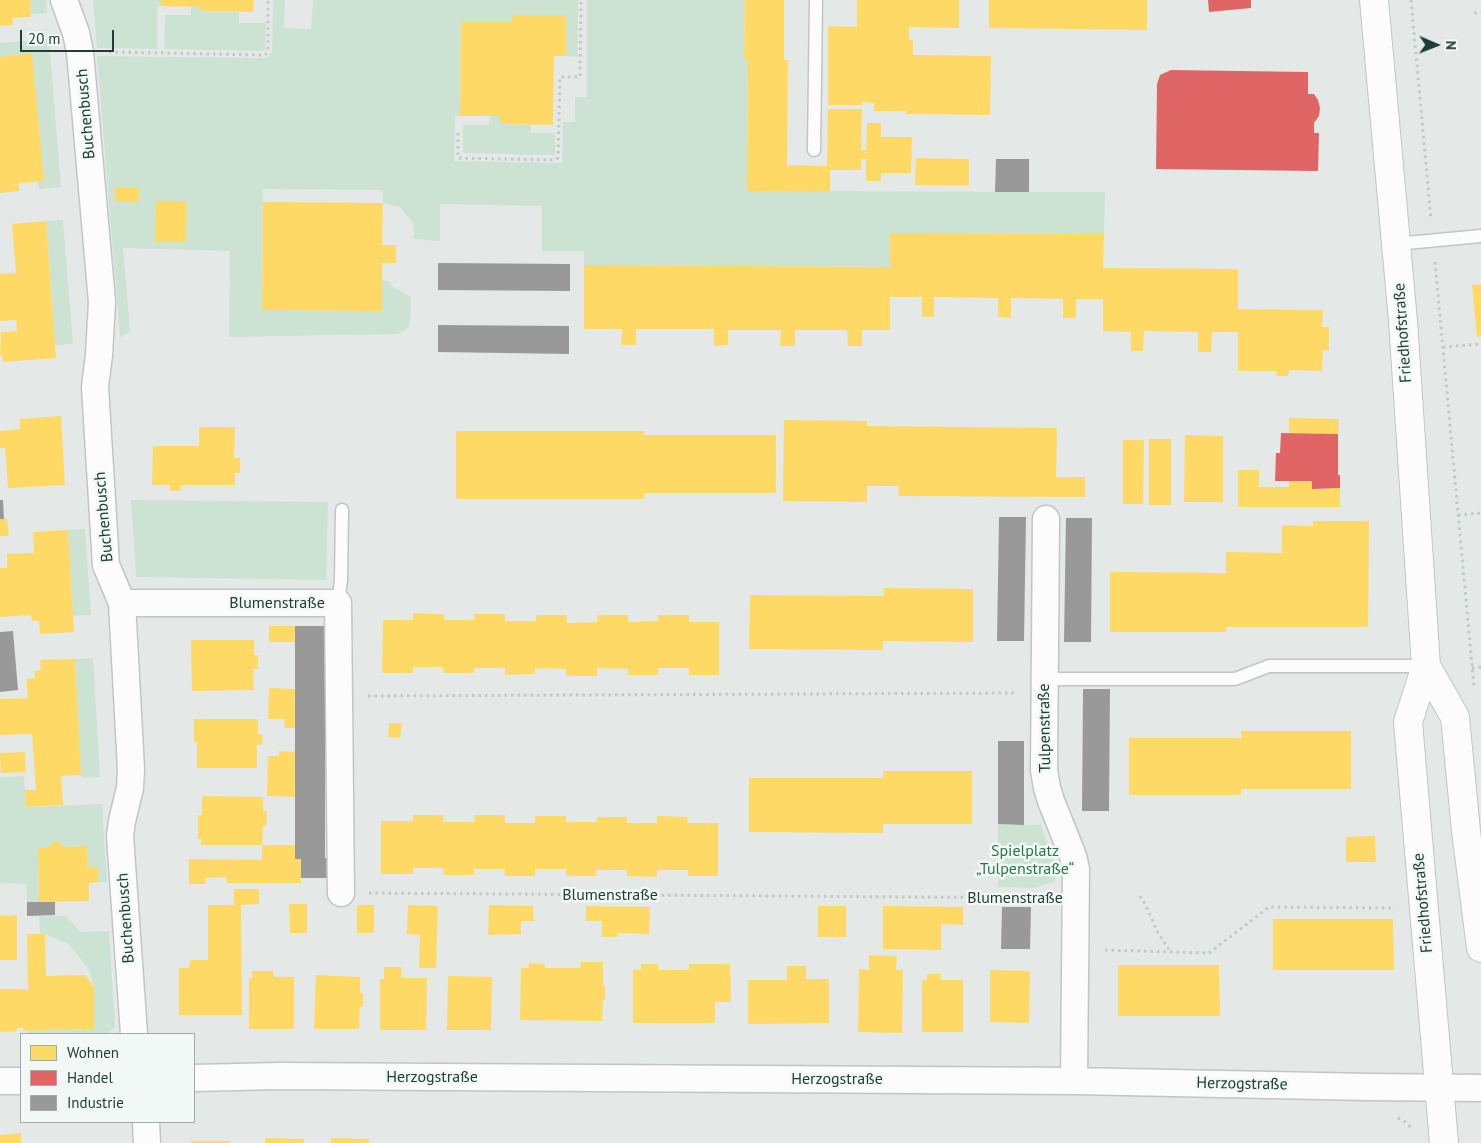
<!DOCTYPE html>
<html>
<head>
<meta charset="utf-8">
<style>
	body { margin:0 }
	#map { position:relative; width:1481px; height:1143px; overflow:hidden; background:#e4e9e7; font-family:"PT Sans",sans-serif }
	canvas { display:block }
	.legend { position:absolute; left:20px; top:1033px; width:175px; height:90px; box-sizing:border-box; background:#f2f8f5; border:1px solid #9eada9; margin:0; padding:6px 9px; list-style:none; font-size:15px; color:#213d37 }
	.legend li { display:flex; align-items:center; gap:10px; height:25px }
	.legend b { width:25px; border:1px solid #9eada9 }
	.north { position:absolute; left:1411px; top:20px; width:50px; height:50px; -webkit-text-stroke:4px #f2f8f5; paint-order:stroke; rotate:91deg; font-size:14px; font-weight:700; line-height:20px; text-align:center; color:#213d37 }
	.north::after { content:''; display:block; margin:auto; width:18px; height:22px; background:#213d37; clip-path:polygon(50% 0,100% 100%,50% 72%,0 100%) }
	.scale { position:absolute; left:20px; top:30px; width:94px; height:22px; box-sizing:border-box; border:2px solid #213d37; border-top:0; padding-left:6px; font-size:15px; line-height:18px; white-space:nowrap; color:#213d37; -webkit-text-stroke:4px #f2f8f5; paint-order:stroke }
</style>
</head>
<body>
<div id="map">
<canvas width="1481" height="1143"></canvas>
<ul class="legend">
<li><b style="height:14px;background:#ffd966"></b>Wohnen</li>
<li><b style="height:14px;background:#e06666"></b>Handel</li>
<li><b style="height:14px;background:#999"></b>Industrie</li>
</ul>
<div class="north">N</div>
<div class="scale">20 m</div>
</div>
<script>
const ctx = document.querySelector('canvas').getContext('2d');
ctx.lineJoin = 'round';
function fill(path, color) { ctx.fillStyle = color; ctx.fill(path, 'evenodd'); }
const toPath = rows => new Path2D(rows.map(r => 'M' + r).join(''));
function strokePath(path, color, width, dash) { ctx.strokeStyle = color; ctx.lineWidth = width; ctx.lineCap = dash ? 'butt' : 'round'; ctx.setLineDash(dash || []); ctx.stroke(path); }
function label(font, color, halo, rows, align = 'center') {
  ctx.font = font + ' "PT Sans",sans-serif'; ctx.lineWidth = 5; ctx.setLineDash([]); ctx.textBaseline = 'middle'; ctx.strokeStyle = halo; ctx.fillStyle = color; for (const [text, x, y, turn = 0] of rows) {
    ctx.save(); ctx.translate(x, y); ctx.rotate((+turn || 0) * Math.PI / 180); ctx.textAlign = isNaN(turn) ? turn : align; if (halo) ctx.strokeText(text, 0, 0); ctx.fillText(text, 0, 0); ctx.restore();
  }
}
fill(toPath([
	[30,0,46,0,47,13,31,14],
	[93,0,161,0,161,6,157,7,157,49,97,48],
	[273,0,285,0,284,28,311,29,313,0,578,0,578,57,566,56,566,15,512,15,512,22,461,22,460,116,455,116,454,161,562,163,563,122,575,122,575,97,587,97,587,0,745,0,744,59,748,60,747,191,1105,192,1104,234,891,233,890,267,584,265,584,251,542,251,542,206,440,204,440,241,414,239,414,228,412,222,400,207,383,203,382,190,263,189,262,310,382,311,382,280,389,281,391,286,411,297,410,319,409,326,404,331,398,334,229,337,230,251,123,248,130,331,120,338,97,56,265,58,269,56,272,51],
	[191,7,201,7,202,11,239,12,239,23,266,23,265,51,164,49,165,15,191,15],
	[49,39,61,187,39,189,38,181,19,183,19,191,0,193,0,43],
	[490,116,500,116,501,124,531,125,531,133,555,133,555,155,463,153,463,125,489,125],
	[63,220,73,344,55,345,46,221],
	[131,500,328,502,326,580,136,577],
	[85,529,91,615,73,616,68,530],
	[93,658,100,777,81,778,75,659],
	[24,776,26,807,102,804,107,882,98,882,98,867,88,867,87,846,63,847,59,842,52,842,49,847,38,848,39,902,27,902,26,884,0,883,0,777],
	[998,824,1041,825,1054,862,1056,871,1055,881,1035,888,998,887],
	[39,916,66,916,81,932,109,931,115,1027,107,1034,28,1034,28,1031,94,1029,94,987,89,969,68,944,45,934,40,933]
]), '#cce3d4');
fill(toPath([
	[0,0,30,0,31,17,12,18,13,25,0,26],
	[161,0,254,0,253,12,201,11,201,7,161,6],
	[745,0,784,0,784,60,788,60,787,165,827,166,828,109,862,109,861,150,866,150,867,123,881,123,881,137,912,137,911,173,881,173,881,181,866,181,866,159,861,159,861,170,830,170,830,192,747,191,748,60,744,59],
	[857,0,959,0,959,28,909,27,909,40,913,40,913,55,991,56,990,115,906,114,906,111,874,111,874,103,862,102,862,105,828,105,828,26,857,27],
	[989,0,1147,0,1147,30,989,28],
	[512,15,566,15,566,56,554,56,553,125,500,124,500,116,460,116,461,22,512,22],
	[32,53,44,181,18,183,19,191,0,193,0,57],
	[916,158,969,159,969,186,915,185],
	[115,188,139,188,139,202,115,202],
	[156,201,187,201,186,242,155,242],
	[263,202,383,203,382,245,396,245,396,263,382,263,382,311,262,310],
	[46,221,56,358,3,362,2,355,0,356,1,332,17,331,16,320,0,321,0,274,16,273,12,224],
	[890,233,1104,234,1103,268,1238,269,1238,309,1323,310,1322,327,1329,327,1329,350,1323,350,1322,371,1289,370,1288,376,1277,376,1276,371,1238,371,1238,332,1212,332,1211,352,1198,352,1198,332,1144,331,1143,351,1131,351,1131,332,1103,331,1103,299,1076,299,1076,318,1063,318,1063,299,1011,298,1011,318,998,317,998,298,934,297,934,317,922,317,922,297,890,297,890,330,862,330,862,346,848,346,847,330,795,330,795,346,780,346,781,330,728,330,728,345,714,346,714,329,636,329,636,345,621,345,622,329,584,329,584,265,890,267],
	[1481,284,1481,336,1477,337,1472,285],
	[61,416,65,485,8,488,5,448,0,448,0,431,20,429,20,419],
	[1289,418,1339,419,1338,434,1289,433],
	[784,420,867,421,867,426,1057,428,1056,477,1085,477,1085,497,898,496,899,486,867,486,867,502,783,501],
	[199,427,235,427,234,458,240,458,240,473,235,473,235,485,181,485,180,491,170,491,170,485,152,485,153,446,199,446],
	[456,431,644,431,644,435,776,435,776,493,644,493,644,499,456,499],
	[1185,435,1223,436,1223,502,1184,502],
	[1149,439,1171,439,1171,505,1149,505],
	[1123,440,1144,440,1143,504,1123,504],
	[1238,470,1259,470,1259,487,1289,487,1289,481,1312,481,1312,489,1340,488,1340,507,1238,507],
	[0,519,7,519,9,536,0,536],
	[1313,521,1369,521,1368,627,1226,627,1226,632,1110,632,1110,572,1226,573,1226,552,1282,553,1282,525,1313,526],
	[68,530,74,632,40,634,39,621,32,621,31,615,0,617,0,568,7,568,7,554,34,553,33,532],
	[884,588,973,589,973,642,883,641,883,650,749,649,750,595,884,596],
	[413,613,444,614,444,620,475,620,474,614,505,614,505,621,536,621,536,615,566,615,567,623,598,622,597,615,628,615,628,622,658,621,658,615,689,615,689,622,719,622,719,675,689,675,689,668,658,668,658,675,628,675,628,669,597,668,597,676,566,676,566,669,535,668,535,674,505,675,505,668,474,668,474,673,444,673,443,667,413,667,413,673,382,673,383,620,413,620],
	[269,626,295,626,295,642,269,642],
	[191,640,254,640,254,655,258,655,258,669,253,669,254,690,192,691],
	[75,659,81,775,61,776,63,805,26,807,25,790,36,790,32,734,0,735,0,699,28,698,26,679,35,678,35,671,41,670,40,660],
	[269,688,295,689,295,728,284,728,285,719,268,719],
	[194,719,258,719,258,734,262,734,263,744,257,745,257,768,197,768,197,742,194,742],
	[389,723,402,723,400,738,388,737],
	[1241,731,1351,731,1351,789,1241,789,1241,795,1129,795,1129,738,1242,738],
	[279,751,295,752,295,797,267,796,268,756,279,756],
	[25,752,26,772,1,773,0,753],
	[883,771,972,771,972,824,883,824,883,833,749,832,749,778,883,778],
	[202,796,263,797,263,811,267,811,266,826,263,826,262,845,201,845,201,839,198,839,198,815,202,815],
	[413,815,444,815,443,822,474,822,475,815,505,815,505,823,535,823,535,816,566,816,566,822,597,822,597,817,627,817,627,823,657,823,657,816,688,817,687,823,718,823,718,876,688,876,688,870,657,870,657,877,627,876,627,870,596,870,596,876,566,876,566,869,535,869,535,876,504,876,505,869,474,869,474,875,444,875,443,868,413,868,413,874,381,874,381,821,413,821],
	[1375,836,1376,862,1346,862,1346,837],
	[52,842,59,842,63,847,87,846,88,867,98,867,98,882,89,883,89,901,39,902,38,848,49,847],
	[262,845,295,845,295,859,301,859,301,883,227,883,226,877,205,878,206,884,189,884,189,859,262,860],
	[234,889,259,889,259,904,241,905,242,1015,179,1015,179,968,189,968,190,960,208,960,208,905,234,905],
	[289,904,307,904,307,933,290,933],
	[357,905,374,905,374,933,357,933],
	[408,905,438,906,436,968,419,968,420,935,407,934],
	[489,905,533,906,534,921,521,921,521,934,488,935],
	[586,906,650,907,649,934,618,933,618,937,602,937,602,921,586,921],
	[818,906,846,906,846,937,818,937],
	[883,906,963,907,963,925,941,924,941,950,883,949],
	[17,915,17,960,0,960,0,916],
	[1273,919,1393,919,1394,970,1273,970],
	[27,934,45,934,46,976,85,975,94,987,94,1029,23,1031,24,1028,17,1028,17,1031,0,1032,0,989,26,989,26,991,28,991],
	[869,955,897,956,896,970,903,970,902,1033,858,1032,859,969,869,970],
	[581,962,603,962,603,986,605,986,605,1000,603,1000,602,1021,520,1020,521,968,529,968,529,963,545,964,545,968,580,968],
	[641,964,658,964,658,970,689,970,689,964,730,964,731,1002,715,1002,715,1023,633,1023,633,970,641,970],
	[1118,965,1219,965,1220,1016,1118,1016],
	[787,966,806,966,806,979,829,979,829,1023,748,1024,748,980,787,980],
	[384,967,402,967,401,978,427,978,426,1030,380,1030,380,979,384,979],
	[990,970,1030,971,1029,1023,990,1022],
	[252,971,273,971,274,977,294,977,294,1029,249,1029,249,978,252,978],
	[927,974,941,974,940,980,963,980,963,1032,922,1032,922,980,927,980],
	[316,975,360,977,360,993,363,994,363,1007,360,1007,359,1029,314,1029],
	[448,976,492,977,491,1030,447,1030],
	[21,1133,21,1143,0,1143,0,1135],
	[265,1138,304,1139,304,1143,265,1143],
	[331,1138,369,1139,369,1143,331,1143],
	[191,1141,230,1141,230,1143,191,1143]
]), '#ffd966');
fill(toPath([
	[1208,0,1251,0,1251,8,1209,12],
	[1171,70,1308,72,1308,94,1314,94,1318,100,1320,108,1319,116,1314,123,1314,133,1319,133,1318,171,1156,169,1157,84,1160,75],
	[1281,433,1338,434,1338,475,1340,475,1340,488,1312,489,1312,481,1275,481,1276,453,1280,453]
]), '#e06666');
fill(toPath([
	[996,159,1029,159,1029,192,995,192],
	[438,263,570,264,570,291,438,290],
	[438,325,569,326,569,354,438,352],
	[0,500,3,500,4,519,0,519],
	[999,517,1026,517,1024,641,997,641],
	[1066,518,1092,518,1091,642,1064,642],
	[295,626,325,626,325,858,333,858,333,878,301,878,301,859,295,859],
	[13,631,18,690,0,692,0,632],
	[1083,689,1110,689,1109,811,1082,811],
	[998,741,1024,741,1024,825,998,824],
	[27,902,55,902,55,915,27,916],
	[1002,907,1031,907,1030,949,1001,949]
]), '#999');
const lane = toPath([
	[814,150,816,0],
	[1396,244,1481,236],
	[338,603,341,580,342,510],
	[1044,679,1235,679,1269,666,1426,666]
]);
const street = toPath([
	[64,0,76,33,80,52,102,302,99,355,95,387,106,565,122,603,131,769,130,788,122,821,120,836,134,1034],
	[1046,519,1044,770,1047,788,1051,801,1073,856,1076,869,1074,1081],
	[122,603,338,603,341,893],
	[194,1078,280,1076,1074,1081,1369,1087,1481,1088],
	[0,1081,21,1081],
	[146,1122,147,1143]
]);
const secondary = toPath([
	[1374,0,1403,321,1426,666,1408,722,1444,1143],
	[1426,666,1455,717,1466,831,1481,948]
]);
strokePath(lane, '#c1c6c4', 15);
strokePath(street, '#c1c6c4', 29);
strokePath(secondary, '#bfc7c4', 30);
strokePath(toPath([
	[1411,0,1431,219],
	[1474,13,1481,13],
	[109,52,263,55,266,54,268,51,268,0],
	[458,133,458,158,554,160,558,158,560,77,580,77,581,0],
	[1435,262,1474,687],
	[1443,347,1481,344],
	[1458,515,1481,513],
	[1472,668,1481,667],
	[368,696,1016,693],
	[369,893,1048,898],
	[1140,896,1145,904,1158,933,1170,951],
	[1105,950,1209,953,1269,907,1395,908],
	[1398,1118,1403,1120,1413,1129]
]), '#c1c9c7', 3, [2.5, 4]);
strokePath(lane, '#fbfcfb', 12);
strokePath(street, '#fbfcfb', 26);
strokePath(secondary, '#fbfcfb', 28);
label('16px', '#213d37', '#f2f8f5', [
	["Buchenbusch",86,114,-95],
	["Friedhofstraße",1403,333,-94],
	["Buchenbusch",104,517,-95],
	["Blumenstraße",277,603],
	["Tulpenstraße",1045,728,-91],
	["Blumenstraße",610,895],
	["Blumenstraße",1015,898],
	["Friedhofstraße",1423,903,-95],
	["Buchenbusch",126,918,-94],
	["Herzogstraße",432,1077],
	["Herzogstraße",837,1079],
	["Herzogstraße",1242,1084,1]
]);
label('16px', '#2a754a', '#f2f8f5', [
	["Spielplatz",1025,851],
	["„Tulpenstraße“",1025,869]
]);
</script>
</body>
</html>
